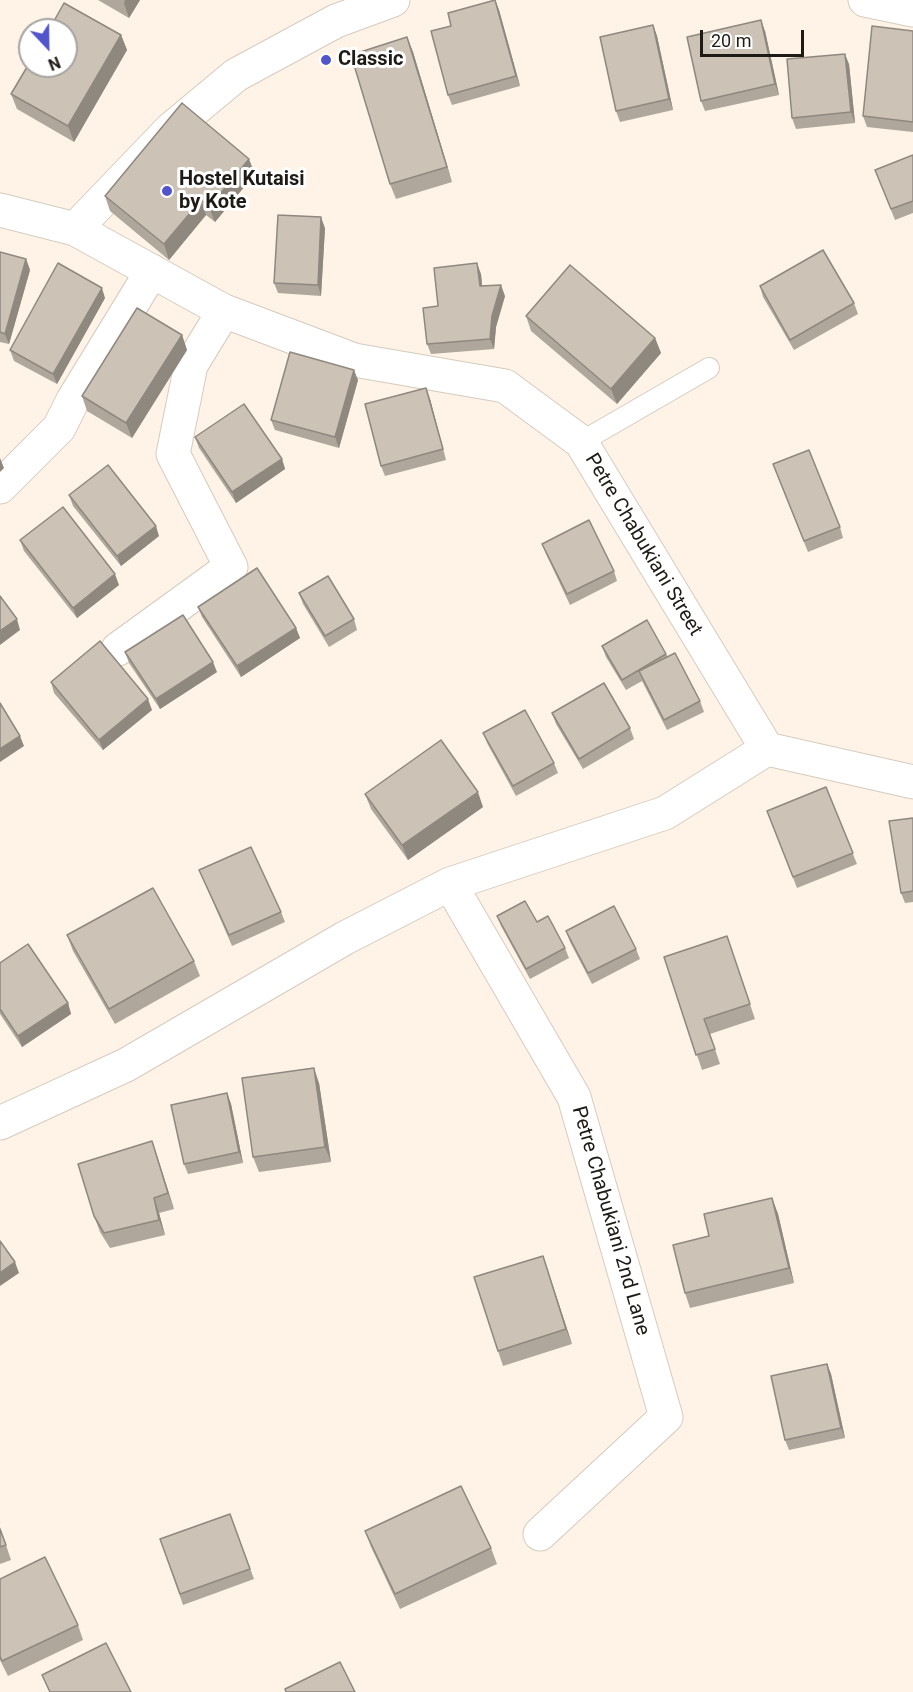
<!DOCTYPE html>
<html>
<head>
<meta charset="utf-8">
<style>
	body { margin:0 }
	#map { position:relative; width:913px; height:1692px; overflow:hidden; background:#fef3e6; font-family:Roboto,sans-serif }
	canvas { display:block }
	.north { position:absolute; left:18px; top:18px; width:60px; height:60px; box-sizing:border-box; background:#fff; border:2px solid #a5a4a2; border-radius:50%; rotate:158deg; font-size:16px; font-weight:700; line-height:24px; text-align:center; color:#1e1b16 }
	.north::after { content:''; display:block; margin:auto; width:21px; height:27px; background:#5254cb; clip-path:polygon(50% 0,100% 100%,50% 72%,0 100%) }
	.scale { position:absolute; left:700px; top:30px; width:104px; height:27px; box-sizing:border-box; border:3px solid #1e1b16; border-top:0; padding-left:8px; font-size:18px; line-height:21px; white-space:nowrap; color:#1e1b16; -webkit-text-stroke:4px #fff; paint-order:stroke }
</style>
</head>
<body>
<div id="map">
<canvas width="913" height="1692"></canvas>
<div class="north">N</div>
<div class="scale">20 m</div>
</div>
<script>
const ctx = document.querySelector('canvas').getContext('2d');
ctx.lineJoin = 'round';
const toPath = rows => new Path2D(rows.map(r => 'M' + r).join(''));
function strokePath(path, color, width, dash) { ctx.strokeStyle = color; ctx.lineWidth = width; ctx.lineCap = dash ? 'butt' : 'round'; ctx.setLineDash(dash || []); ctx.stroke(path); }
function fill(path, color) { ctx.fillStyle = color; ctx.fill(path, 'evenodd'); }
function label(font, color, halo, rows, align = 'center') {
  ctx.font = font + ' Roboto,sans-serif'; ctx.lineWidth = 6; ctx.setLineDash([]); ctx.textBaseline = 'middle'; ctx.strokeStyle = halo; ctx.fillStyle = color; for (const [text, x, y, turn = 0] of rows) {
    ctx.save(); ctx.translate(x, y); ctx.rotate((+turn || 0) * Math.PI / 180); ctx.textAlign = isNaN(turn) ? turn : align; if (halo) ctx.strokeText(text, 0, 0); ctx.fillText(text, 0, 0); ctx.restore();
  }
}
const lane = toPath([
	[581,442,709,368]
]);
const street = toPath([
	[865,0,913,10],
	[0,210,75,229,170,130,236,75,336,21,393,0],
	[75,229,224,311,354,360,505,386,581,442,767,749,913,782],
	[0,487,59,428,73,400,152,271],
	[118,649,231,567,173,454,191,365,224,311],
	[450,884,574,1097,666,1417,540,1534],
	[0,1123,126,1065,345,938,450,884,665,813,767,749]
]);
strokePath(lane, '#d5cbbe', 22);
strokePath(street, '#d5cbbe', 35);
strokePath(lane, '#fff', 20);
strokePath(street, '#fff', 33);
fill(toPath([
	[98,0,140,0,129,18],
	[495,0,499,10,520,86,452,105,448,95,451,26],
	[653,25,657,36,673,110,620,122,616,111],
	[765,31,779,95,705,111,701,101],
	[913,31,913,132,867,127,863,116],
	[121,35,127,50,74,142,17,109,11,94],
	[407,37,413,52,452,182,396,199,390,184],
	[849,64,855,123,796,129,792,118],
	[913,155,913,213,895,220,875,170],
	[255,174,215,222,206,215,169,260,110,211,105,196],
	[325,228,321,296,278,293,274,283],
	[0,252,26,259,30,270,9,344,0,342],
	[481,274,482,286,505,296,496,327,494,349,431,354,427,344,438,306],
	[760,286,854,303,858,314,794,350,763,297],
	[105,298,57,384,14,361,10,350],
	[526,316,655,338,661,353,617,404,531,331],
	[182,335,187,350,132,438,87,411,82,396],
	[358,380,339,448,275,430,271,420],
	[430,399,446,460,385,476,381,466],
	[195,437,282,459,285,469,236,503,199,448],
	[777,475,840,527,843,538,808,552],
	[69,495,159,536,121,566,73,506],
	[20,540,119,585,77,618,24,551],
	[542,544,614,571,617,581,570,605,546,554],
	[299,593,354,619,357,630,329,647,303,604],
	[198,607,296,628,300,638,241,677,202,617],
	[602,646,666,654,668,657,700,701,704,712,667,730,642,681,626,690,606,657],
	[125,652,217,672,160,709,129,663],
	[51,682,152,710,103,750,54,693],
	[552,713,630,728,634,739,583,769,556,724],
	[483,733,554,763,558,773,516,796,487,743],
	[826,787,857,864,797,888,767,811],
	[365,794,483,807,408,860,371,809],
	[913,818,913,902,905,903,901,893],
	[199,870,281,912,285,922,232,946],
	[497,916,565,948,569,958,530,979,501,926],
	[566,931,636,949,640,959,592,984,570,942],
	[67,935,194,961,200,976,115,1024,73,951],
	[732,951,755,1019,710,1034,720,1064,702,1070,664,957],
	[0,963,68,1003,71,1014,22,1047,0,1014],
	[319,1083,331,1162,259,1172,253,1157],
	[227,1093,231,1104,243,1163,188,1174,184,1164],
	[157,1156,174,1209,159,1213,165,1235,110,1248,100,1232,94,1216],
	[772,1198,778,1214,794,1283,690,1308,685,1293,709,1236],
	[543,1256,572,1344,503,1366,498,1351],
	[827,1364,831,1374,845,1438,789,1450,785,1440],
	[230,1514,254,1579,183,1605,160,1539],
	[0,1527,11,1560,0,1564],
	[365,1531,491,1548,497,1564,400,1609,371,1547],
	[0,1579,78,1625,83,1640,8,1676,0,1660]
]), '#afa79c');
fill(toPath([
	[125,0,140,0,129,18,124,3],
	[495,0,499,10,520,86,516,76],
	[761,20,765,31,779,95,775,84],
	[653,25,657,36,673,110,669,99],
	[121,35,127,50,74,142,68,126],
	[407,37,413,52,452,182,447,167],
	[845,54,849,64,855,123,851,112],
	[249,159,255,174,215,222,209,207],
	[201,200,206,215,169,260,164,244],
	[321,217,325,228,321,296,318,285],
	[26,259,30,270,9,344,5,334],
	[477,263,481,274,483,296,480,286],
	[501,285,505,296,496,327,494,349,490,339,492,316],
	[102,288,105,298,57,384,53,374],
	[182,335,187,350,132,438,126,423],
	[655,338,661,353,617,404,611,389],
	[354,370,358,380,339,448,335,437],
	[426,388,430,399,446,460,443,449],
	[0,458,4,468,0,472],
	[282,459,285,469,236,503,232,492],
	[156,526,159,536,121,566,117,556],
	[115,574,119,585,77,618,73,608],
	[17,619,20,630,0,645,0,631],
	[296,628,300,638,241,677,237,666],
	[213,662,217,672,160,709,156,699],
	[148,699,152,710,103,750,99,740],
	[20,736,24,746,0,762,0,749],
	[478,792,483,807,408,860,402,845],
	[68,1003,71,1014,22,1047,18,1036],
	[314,1068,319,1083,331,1162,325,1147],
	[227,1093,231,1104,243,1163,239,1152],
	[152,1141,157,1156,174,1209,168,1193],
	[154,1198,159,1213,165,1235,159,1220],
	[772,1198,778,1214,794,1283,789,1268],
	[543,1256,548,1271,572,1344,566,1329],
	[15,1262,19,1273,0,1286,0,1273],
	[827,1364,831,1374,845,1438,841,1428]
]), '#8f887f');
const building = toPath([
	[495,0,516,76,448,95,431,31,451,26,448,13,495,0],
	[64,3,121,35,68,126,11,94,30,62,30,66,66,66,66,30,49,30,64,3],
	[761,20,775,84,701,101,687,37,761,20],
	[653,25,669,99,616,111,600,37,653,25],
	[872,26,913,31,913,122,863,116,872,26],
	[407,37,447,167,390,184,351,55,407,37],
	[845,54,851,112,792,118,787,59,845,54],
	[182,103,249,159,209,207,201,200,164,244,105,196,182,103],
	[913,155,913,201,891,209,875,170,913,155],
	[278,215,321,217,318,285,274,283,278,215],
	[823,250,854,303,790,340,760,286,823,250],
	[0,252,26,259,5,334,0,332,0,252],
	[58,263,102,288,53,374,10,350,58,263],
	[477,263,480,286,501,285,492,316,490,339,427,344,423,308,438,306,434,268,477,263],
	[570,265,655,338,611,389,526,316,570,265],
	[137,308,182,335,126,423,82,396,137,308],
	[290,352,354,370,335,437,271,420,290,352],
	[426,388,443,449,381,466,365,404,426,388],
	[244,404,282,459,232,492,195,437,244,404],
	[809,450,840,527,804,541,773,464,809,450],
	[108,465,156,526,117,556,69,495,108,465],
	[63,507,115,574,73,608,20,540,63,507],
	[589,520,614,571,567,594,542,544,589,520],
	[257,568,296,628,237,666,198,607,257,568],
	[328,576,354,619,325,636,299,593,328,576],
	[0,596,17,619,0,631,0,596],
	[183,615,213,662,156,699,125,652,183,615],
	[647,620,666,654,622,680,602,646,647,620],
	[100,641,148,699,99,740,51,682,100,641],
	[675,653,700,701,664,720,639,671,675,653],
	[604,683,630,728,579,759,552,713,604,683],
	[0,703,20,736,0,749,0,703],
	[525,710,554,763,513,786,483,733,525,710],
	[441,740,478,792,402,845,365,794,441,740],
	[826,787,853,853,793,877,767,811,826,787],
	[913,818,913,891,901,893,889,821,913,818],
	[251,847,281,912,229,935,199,870,251,847],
	[153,888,194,961,109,1009,67,935,153,888],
	[525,901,537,922,548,916,565,948,526,969,497,916,525,901],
	[614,906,636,949,588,973,566,931,614,906],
	[727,936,750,1004,704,1019,715,1049,696,1055,664,957,727,936],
	[28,944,68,1003,18,1036,0,1009,0,963,28,944],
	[314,1068,325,1147,253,1157,242,1078,314,1068],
	[227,1093,239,1152,184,1164,171,1105,227,1093],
	[152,1141,168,1193,154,1198,159,1220,104,1233,94,1216,78,1164,152,1141],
	[772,1198,789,1268,685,1293,673,1245,709,1236,704,1214,772,1198],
	[0,1241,15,1262,0,1273,0,1241],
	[543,1256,566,1329,498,1351,474,1277,543,1256],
	[827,1364,841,1428,785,1440,771,1376,827,1364],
	[461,1486,491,1548,395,1594,365,1531,461,1486],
	[230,1514,250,1569,180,1594,160,1539,230,1514],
	[0,1529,6,1545,0,1547,0,1529],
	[45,1557,78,1625,2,1661,0,1656,0,1579,45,1557],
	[106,1643,131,1692,50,1692,42,1675,106,1643],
	[340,1662,355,1692,286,1692,285,1689,340,1662]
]);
fill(building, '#ccc2b5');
strokePath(building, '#8f887f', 1.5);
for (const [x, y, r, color] of [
	[326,60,6,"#5254cb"],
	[167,191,6,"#5254cb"]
]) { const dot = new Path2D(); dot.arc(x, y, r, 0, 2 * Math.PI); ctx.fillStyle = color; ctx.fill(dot); strokePath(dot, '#fff', 2); }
label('bold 20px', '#1e1b16', '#fff', [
	["Classic",338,60],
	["Hostel Kutaisi",179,180],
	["by Kote",179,203]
], 'left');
label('20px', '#1e1b16', '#fff', [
	["Petre Chabukiani Street",643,545,59],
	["Petre Chabukiani 2nd Lane",610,1221,74]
]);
</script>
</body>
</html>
